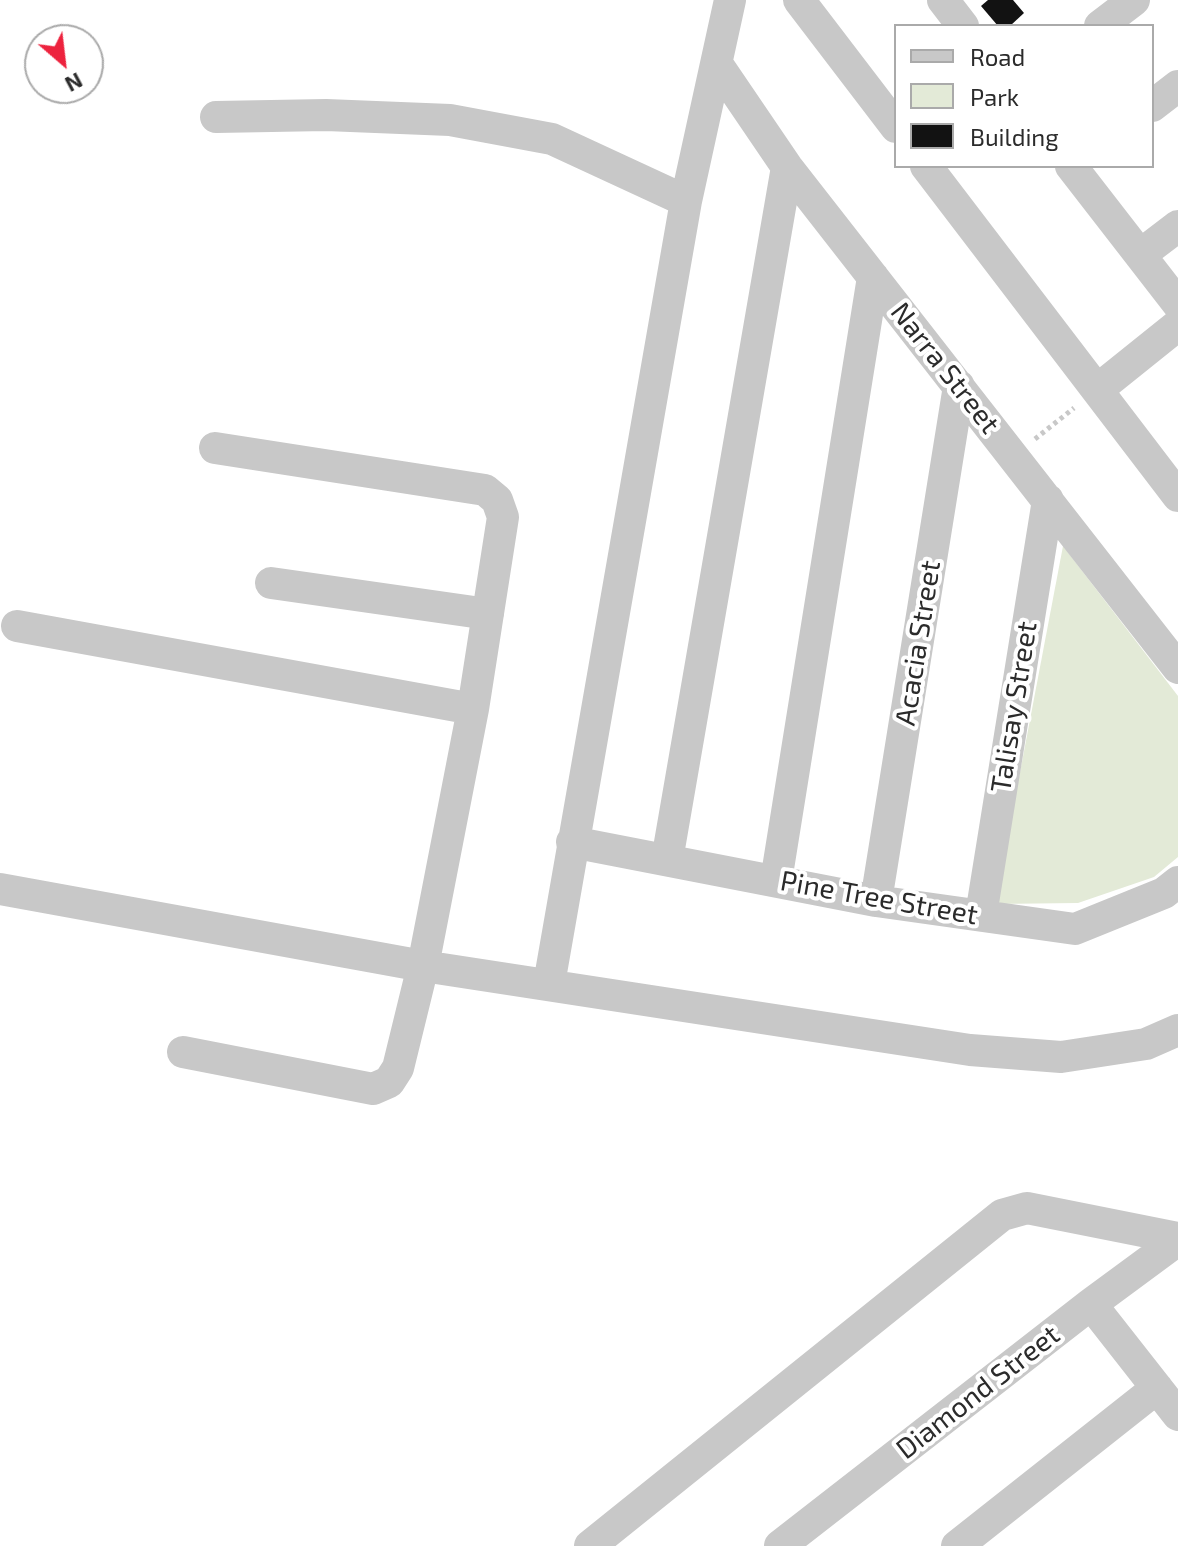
<!DOCTYPE html>
<html>
<head>
<meta charset="utf-8">
<style>
	body { margin:0 }
	#map { position:relative; width:1178px; height:1546px; overflow:hidden; background:#fff; font-family:"Exo 2",sans-serif }
	canvas { display:block }
	.legend { position:absolute; left:894px; top:24px; width:260px; height:144px; box-sizing:border-box; background:#fff; border:2px solid #aaa; margin:0; padding:10px 14px; list-style:none; font-size:24px; color:#2b2b2b }
	.legend li { display:flex; align-items:center; gap:16px; height:40px }
	.legend b { width:40px; border:2px solid #aaa }
	.north { position:absolute; left:24px; top:24px; width:80px; height:80px; box-sizing:border-box; background:#fff; border:2px solid #aaa; border-radius:50%; rotate:152deg; font-size:22px; font-weight:700; line-height:32px; text-align:center; color:#2b2b2b }
	.north::after { content:''; display:block; margin:auto; width:28px; height:36px; background:#ed233e; clip-path:polygon(50% 0,100% 100%,50% 72%,0 100%) }
</style>
</head>
<body>
<div id="map">
<canvas width="1178" height="1546"></canvas>
<ul class="legend">
<li><b style="height:10px;background:#c8c8c8"></b>Road</li>
<li><b style="height:22px;background:#e3ead7"></b>Park</li>
<li><b style="height:22px;background:#121212"></b>Building</li>
</ul>
<div class="north">N</div>
</div>
<script>
const ctx = document.querySelector('canvas').getContext('2d');
ctx.lineJoin = 'round';
function fill(path, color) { ctx.fillStyle = color; ctx.fill(path, 'evenodd'); }
const toPath = rows => new Path2D(rows.map(r => 'M' + r).join(''));
function strokePath(path, color, width, dash) { ctx.strokeStyle = color; ctx.lineWidth = width; ctx.lineCap = dash ? 'butt' : 'round'; ctx.setLineDash(dash || []); ctx.stroke(path); }
function label(font, color, halo, rows, align = 'center') {
  ctx.font = font + ' "Exo 2",sans-serif'; ctx.lineWidth = 8; ctx.setLineDash([]); ctx.textBaseline = 'middle'; ctx.strokeStyle = halo; ctx.fillStyle = color; for (const [text, x, y, turn = 0] of rows) {
    ctx.save(); ctx.translate(x, y); ctx.rotate((+turn || 0) * Math.PI / 180); ctx.textAlign = isNaN(turn) ? turn : align; if (halo) ctx.strokeText(text, 0, 0); ctx.fillText(text, 0, 0); ctx.restore();
  }
}
fill(toPath([
	[1063,546,1178,696,1178,857,1154,877,1078,903,995,904]
]), '#e3ead7');
fill(toPath([
	[988,0,1013,0,1024,13,1010,26,998,26,981,6]
]), '#121212');
strokePath(toPath([
	[1035,439,1074,408]
]), '#c8c8c8', 5, [4, 4]);
strokePath(toPath([
	[799,0,896,127],
	[943,0,963,26],
	[1100,26,1134,0],
	[717,64,787,167,1178,668],
	[1152,106,1178,86],
	[216,117,326,115,450,120,552,139,686,201],
	[926,166,1178,496],
	[1071,166,1178,304],
	[1140,255,1178,226],
	[1097,390,1178,325],
	[271,583,488,614],
	[17,626,473,709],
	[572,842,876,901,1075,929,1164,893,1178,882],
	[667,860,787,167],
	[776,881,873,277],
	[0,889,423,966,970,1050,1061,1057,1146,1044,1178,1030],
	[876,901,959,386],
	[981,915,1048,500],
	[549,984,686,201,730,0],
	[183,1052,373,1089,389,1082,398,1068,423,966,473,709,503,517,497,500,485,490,215,448],
	[1091,1304,1178,1415],
	[590,1546,1002,1215,1027,1208,1178,1238],
	[780,1546,1091,1304,1178,1240],
	[957,1546,1157,1388]
]), '#c8c8c8', 32);
label('28px', '#2b2b2b', '#fff', [
	["Narra Street",945,368,52],
	["Acacia Street",918,643,-81],
	["Talisay Street",1014,707,-81],
	["Pine Tree Street",879,898,10],
	["Diamond Street",978,1392,-38]
]);
</script>
</body>
</html>
